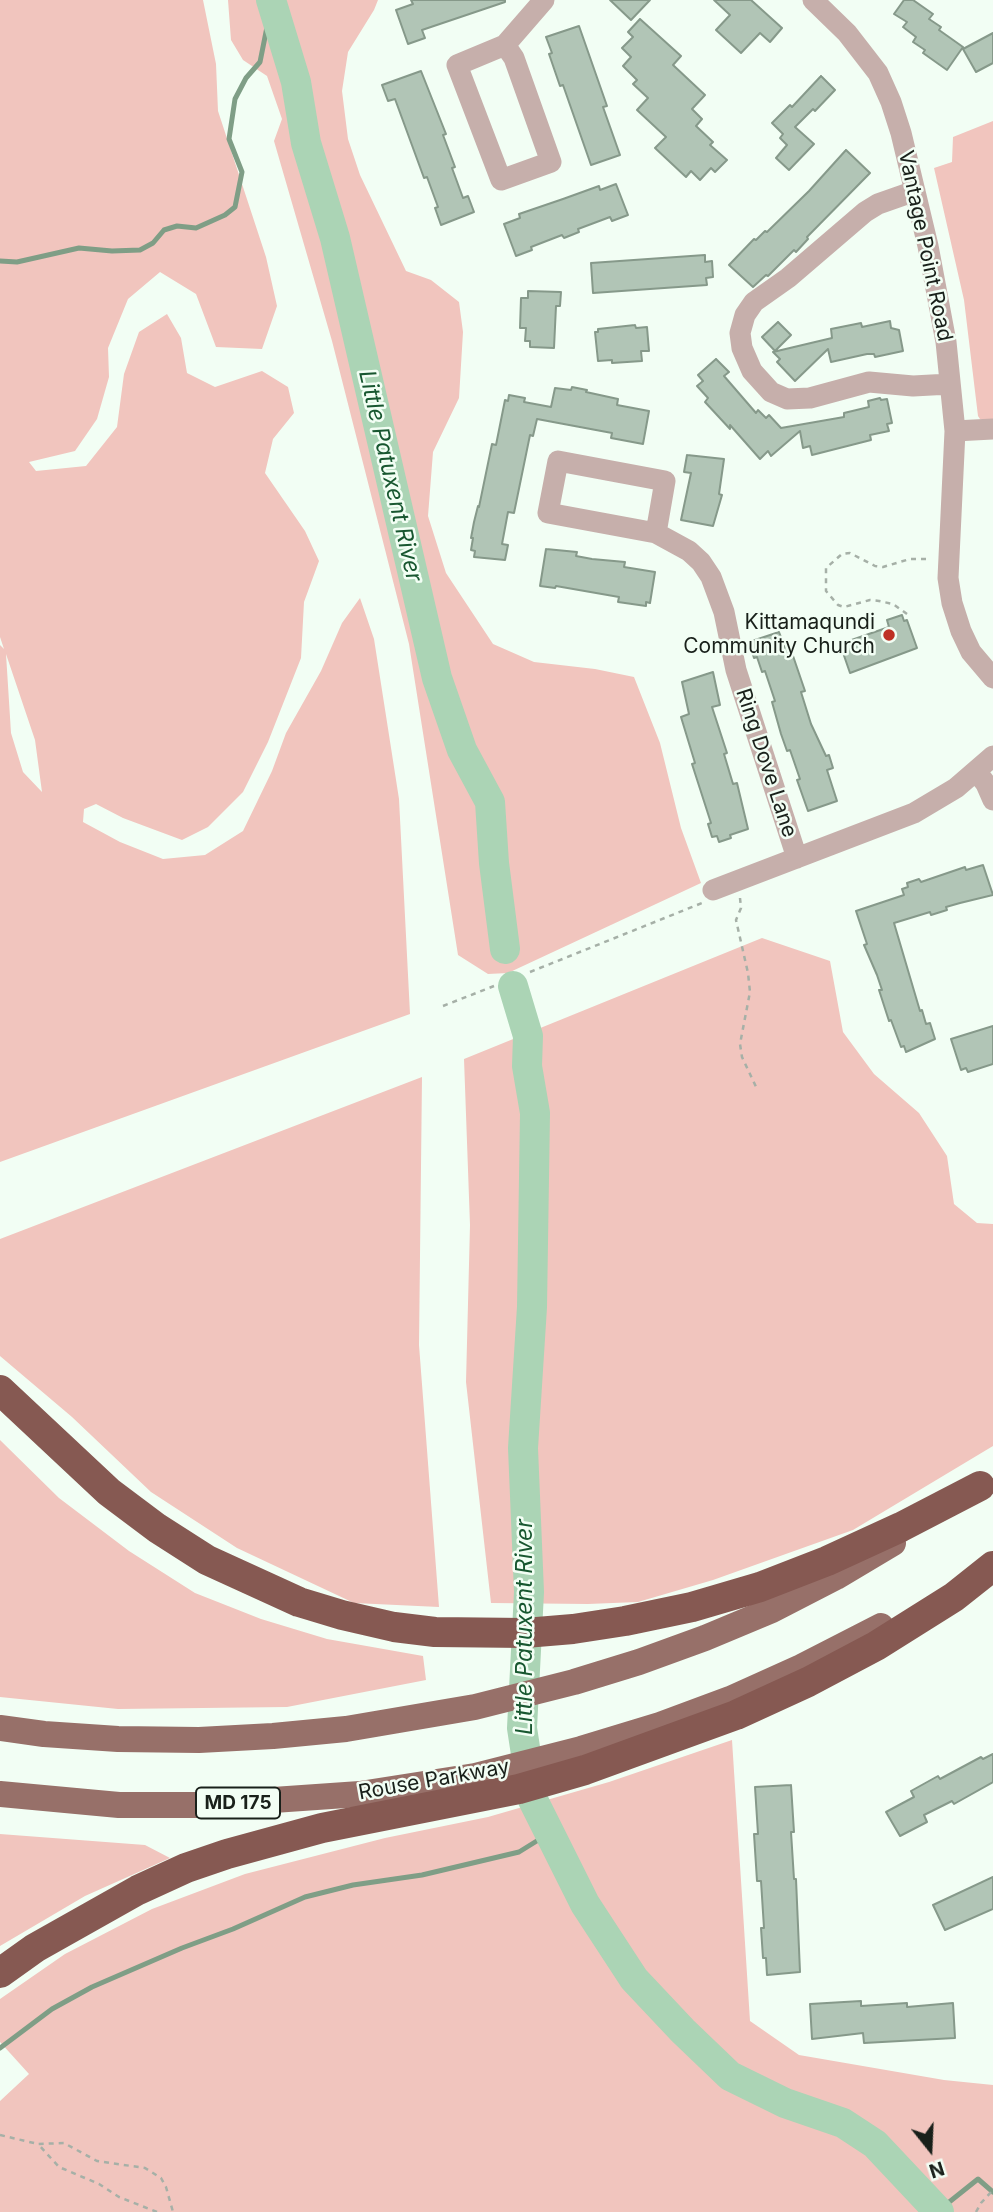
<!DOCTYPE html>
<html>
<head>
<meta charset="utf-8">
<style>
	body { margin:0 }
	#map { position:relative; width:993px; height:2212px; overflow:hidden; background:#f2fef4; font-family:Inter,sans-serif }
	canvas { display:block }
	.north { position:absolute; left:895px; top:2114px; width:70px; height:70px; -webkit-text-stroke:5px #f2fef4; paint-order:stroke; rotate:162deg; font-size:19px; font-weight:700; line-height:28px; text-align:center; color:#19201a }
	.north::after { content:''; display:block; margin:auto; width:24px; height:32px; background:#19201a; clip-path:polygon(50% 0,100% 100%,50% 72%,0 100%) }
</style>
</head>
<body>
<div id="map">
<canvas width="993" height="2212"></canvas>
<div class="north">N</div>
</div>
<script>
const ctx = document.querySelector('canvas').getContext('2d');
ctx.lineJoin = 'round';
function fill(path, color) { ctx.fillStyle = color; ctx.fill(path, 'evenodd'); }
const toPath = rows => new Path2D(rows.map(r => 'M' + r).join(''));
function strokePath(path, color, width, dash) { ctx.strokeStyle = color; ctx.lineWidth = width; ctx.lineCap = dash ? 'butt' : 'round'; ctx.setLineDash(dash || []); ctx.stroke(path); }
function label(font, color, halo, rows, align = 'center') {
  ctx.font = font + ' Inter,sans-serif'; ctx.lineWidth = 5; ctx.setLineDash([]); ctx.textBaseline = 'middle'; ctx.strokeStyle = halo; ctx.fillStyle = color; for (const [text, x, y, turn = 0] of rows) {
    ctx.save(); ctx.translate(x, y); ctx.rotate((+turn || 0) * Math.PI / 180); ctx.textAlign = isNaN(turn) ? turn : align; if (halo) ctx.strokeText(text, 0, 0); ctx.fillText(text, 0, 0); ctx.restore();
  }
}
fill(toPath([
	[0,0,203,0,216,64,218,111,266,257,277,306,262,349,216,347,196,294,160,272,128,299,108,348,109,377,97,419,75,451,29,462,36,471,86,466,117,427,124,374,139,332,167,314,181,338,187,373,215,387,262,371,288,387,294,413,273,439,265,473,305,531,319,561,304,602,301,658,268,742,243,792,208,827,182,840,123,818,96,804,84,809,83,822,120,842,163,859,205,855,243,831,272,771,286,733,321,671,342,623,360,598,374,639,399,799,410,1014,0,1162,0,645,4,649,0,637],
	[6,654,35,740,42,792,23,772,11,733],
	[228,0,378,0,374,10,348,52,342,91,348,139,360,175,406,271,431,280,459,302,463,332,459,398,433,452,428,516,446,573,493,644,534,662,595,669,634,677,660,743,681,828,701,883,508,973,488,974,458,955,409,644,332,341,274,141,282,119,267,76,243,60,231,40],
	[993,121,993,423,980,419,978,416,964,300,934,168,952,162,953,137],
	[762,938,830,961,843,1032,874,1074,919,1113,947,1156,954,1204,977,1223,993,1224,993,1446,853,1530,713,1580,638,1602,588,1604,491,1603,466,1382,470,1225,464,1059],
	[422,1077,419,1345,439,1607,354,1603,237,1548,151,1492,72,1417,0,1356,0,1239],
	[0,1440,59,1498,129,1551,195,1593,261,1619,327,1639,423,1656,426,1680,287,1707,118,1709,0,1697],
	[732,1740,750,2021,799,2055,944,2080,993,2085,993,2212,0,2212,0,2101,29,2074,0,2042,0,1999,65,1954,152,1909,245,1874,385,1838,488,1817,609,1782],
	[0,1834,145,1845,170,1858,85,1896,0,1946]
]), '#f1c5be');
strokePath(toPath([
	[0,261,17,262,79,248,112,251,140,250,153,243,164,230,177,226,196,228,225,215,235,207,242,172,229,139,235,99,246,78,260,62,267,27,276,19],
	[0,2048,52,2009,92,1987,182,1948,233,1929,305,1897,353,1885,422,1875,519,1852,548,1834],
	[938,2211,978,2179,993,2192]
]), '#7f9e86', 5);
strokePath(toPath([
	[271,0,296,82,306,143,335,238,437,678,462,750,490,802,494,863,505,949],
	[513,986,528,1036,527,1066,535,1113,532,1307,523,1448,529,1592,522,1728,533,1800,585,1904,634,1979,683,2031,730,2076,785,2103,843,2123,875,2144,939,2212]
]), '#abd4b5', 30);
const building = toPath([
	[411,0,505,0,505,2,422,30,425,38,408,44,396,10,413,4,411,0],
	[610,0,650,0,631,20,610,0],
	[714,0,751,0,782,28,770,42,760,33,741,53,716,30,730,15,714,0],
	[904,0,913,0,933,14,929,19,941,27,939,30,963,47,947,70,923,53,925,50,913,42,916,37,903,27,907,22,894,14,904,0],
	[640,19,681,56,673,65,705,95,692,109,702,119,696,126,713,142,710,145,727,160,715,172,711,168,700,180,691,171,686,177,655,148,666,137,637,110,648,98,633,84,637,80,623,66,631,57,622,48,633,37,628,32,640,19],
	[579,26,607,106,603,107,620,155,591,165,563,85,560,86,549,54,552,53,546,37,579,26],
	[993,33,993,63,976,72,963,49,993,33],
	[421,71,446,134,443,135,455,167,452,168,463,198,468,196,474,212,441,225,435,208,438,207,427,177,424,178,395,99,388,101,382,85,421,71],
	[821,76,835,90,815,111,813,109,795,127,814,144,789,170,776,158,787,145,780,138,783,134,772,123,790,105,792,107,821,76],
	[846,150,870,173,807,237,808,239,796,252,794,250,768,276,766,275,753,287,729,265,754,239,756,240,765,231,767,232,809,191,846,150],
	[616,184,628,215,612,221,610,217,578,229,579,232,564,238,562,235,531,247,532,250,516,256,504,224,520,218,519,214,563,199,599,186,600,190,616,184],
	[705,255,705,262,712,261,713,277,706,278,707,285,593,293,591,263,705,255],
	[528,291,561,292,560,306,556,306,554,348,530,347,530,341,525,341,526,328,520,328,521,298,528,298,528,291],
	[890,321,891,328,899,330,903,351,875,357,874,354,867,354,831,362,828,349,795,381,777,362,780,359,773,352,832,338,831,329,861,323,862,327,890,321],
	[778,322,791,335,775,351,762,337,778,322],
	[635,325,636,328,647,327,649,351,641,351,642,361,612,363,612,360,598,361,595,332,598,332,598,329,635,325],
	[716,359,729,372,724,376,756,413,758,410,766,418,769,415,781,428,844,417,844,413,869,407,868,401,880,398,881,400,887,399,892,423,887,424,889,431,870,435,871,440,812,455,810,446,803,448,800,431,771,456,768,451,760,459,730,425,730,429,705,402,708,398,697,386,703,381,698,375,716,359],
	[572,387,587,390,586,392,618,399,617,405,649,411,643,444,611,438,612,433,537,419,533,436,530,435,514,513,508,512,502,544,508,545,505,560,474,557,475,551,471,550,473,538,471,538,474,522,478,506,479,507,492,444,496,445,505,400,508,401,509,395,525,398,524,402,551,407,555,388,571,390,572,387],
	[687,455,724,459,719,494,722,495,713,526,681,520,691,473,684,472,687,455],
	[546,549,577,552,576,556,592,559,625,562,624,567,655,572,650,603,646,602,646,606,618,602,619,597,556,586,555,588,540,586,546,549],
	[902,615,904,621,907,620,917,648,850,673,840,644,889,627,887,620,902,615],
	[779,632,785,647,787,646,789,651,791,650,805,691,801,692,811,724,826,756,829,755,833,768,827,770,837,801,808,811,797,780,800,779,790,750,787,751,781,734,772,702,775,701,765,671,762,672,757,657,754,658,749,642,779,632],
	[713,672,720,705,712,707,727,753,724,754,733,784,737,783,748,829,730,835,731,838,719,842,717,836,712,837,708,824,711,823,692,764,695,763,681,717,689,714,682,682,713,672],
	[983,865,993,895,960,903,946,907,947,910,931,915,930,912,894,923,920,1011,922,1010,926,1024,930,1023,935,1039,906,1052,904,1046,901,1047,891,1020,889,1021,879,990,882,990,877,975,864,945,867,944,856,911,904,895,902,889,908,887,907,883,919,879,921,882,965,867,966,870,983,865],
	[993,1026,993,1064,968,1072,966,1068,961,1070,951,1039,993,1026],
	[993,1754,993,1782,954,1804,952,1801,924,1815,927,1822,900,1836,886,1812,914,1797,911,1791,938,1776,940,1779,981,1757,983,1759,993,1754],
	[791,1785,794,1832,791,1832,794,1879,796,1879,800,1972,767,1975,766,1958,763,1958,761,1928,764,1928,761,1881,757,1881,754,1834,758,1834,755,1787,791,1785],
	[993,1877,993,1909,945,1930,933,1905,993,1877],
	[861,2001,861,2006,907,2003,907,2007,953,2003,955,2038,864,2043,863,2033,812,2039,810,2004,861,2001]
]);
fill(building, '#b1c5b6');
strokePath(building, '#86998a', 2);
strokePath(toPath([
	[907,614,893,604,879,601,870,600,844,607,838,605,826,591,826,568,842,554,850,553,875,566,883,567,910,559,929,559],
	[740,898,741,908,736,920,748,973,750,992,740,1044,742,1057,757,1089],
	[530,972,702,903],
	[443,1006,494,986],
	[0,2135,38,2144],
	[157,2212,119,2197,99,2184,59,2167,38,2144,64,2143,97,2161,145,2168,161,2178,166,2187,173,2212],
	[976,2212,981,2203,993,2190]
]), '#a6b0a7', 2.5, [5, 5]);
strokePath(toPath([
	[813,0,847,33,878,73,891,102,901,133,928,246,946,342,955,431,948,578,952,603,961,631,971,652,993,678],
	[505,45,514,58,551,162,501,180,457,65,505,45,544,0],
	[915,191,878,204,865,212,788,278,754,302,745,315,740,333,742,348,752,371,771,392,787,399,810,398,869,382,913,386,950,384],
	[955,431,993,429],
	[656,533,665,481,558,461,548,513,656,533,689,551,701,562,711,577,724,612,736,670,797,858],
	[977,772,986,784,993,800],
	[713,890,914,813,956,788,993,756]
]), '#c6afab', 21);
strokePath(toPath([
	[0,1728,44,1734,118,1739,199,1740,273,1736,346,1729,475,1707,574,1682,639,1662,705,1638,772,1610,836,1577,893,1543],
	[0,1794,119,1805,201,1805,360,1794,475,1776,581,1749,660,1725,730,1699,801,1667,881,1626]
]), '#977069', 26);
strokePath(toPath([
	[0,1390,109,1492,157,1528,207,1560,299,1602,342,1615,394,1627,435,1632,525,1633,573,1629,625,1621,692,1607,760,1587,827,1561,901,1527,980,1486],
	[0,1973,35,1948,138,1890,186,1868,227,1854,322,1828,519,1789,585,1770,736,1715,808,1682,876,1646,954,1597,993,1566]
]), '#865952', 30);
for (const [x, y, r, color] of [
	[889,635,7,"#be3024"]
]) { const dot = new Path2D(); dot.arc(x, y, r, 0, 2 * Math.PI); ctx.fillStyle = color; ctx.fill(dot); strokePath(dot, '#f2fef4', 2.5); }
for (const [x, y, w] of [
	[238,1803,84]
]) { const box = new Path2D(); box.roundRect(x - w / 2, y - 15.5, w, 31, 5); ctx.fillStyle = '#f2fef4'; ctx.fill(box); strokePath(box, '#19201a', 2); }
label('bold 19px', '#19201a', null, [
	["MD 175",238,1803]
]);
label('21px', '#19201a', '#f2fef4', [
	["Vantage Point Road",925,246,78],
	["Ring Dove Lane",766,763,72],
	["Rouse Parkway",434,1780,-10]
]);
label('21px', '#19201a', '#f2fef4', [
	["Kittamaqundi",875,623],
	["Community Church",875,647]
], 'right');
label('italic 23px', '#185730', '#f2fef4', [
	["Little Patuxent River",390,476,77],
	["Little Patuxent River",525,1627,-90]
]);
</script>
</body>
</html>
